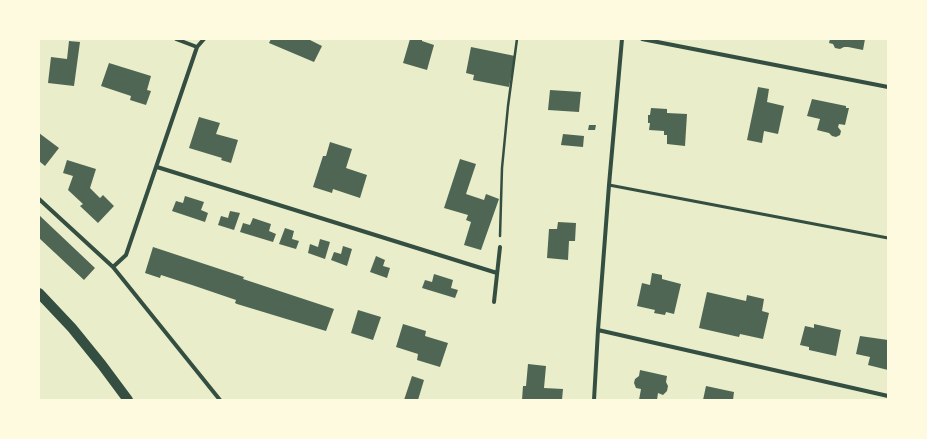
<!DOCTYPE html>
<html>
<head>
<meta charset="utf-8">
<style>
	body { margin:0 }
	#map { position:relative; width:927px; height:439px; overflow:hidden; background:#e9edc9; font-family:Commissioner,sans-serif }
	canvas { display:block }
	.frame { position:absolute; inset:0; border:40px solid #fefae0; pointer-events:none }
</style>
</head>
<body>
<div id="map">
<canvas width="927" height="439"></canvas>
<div class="frame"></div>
</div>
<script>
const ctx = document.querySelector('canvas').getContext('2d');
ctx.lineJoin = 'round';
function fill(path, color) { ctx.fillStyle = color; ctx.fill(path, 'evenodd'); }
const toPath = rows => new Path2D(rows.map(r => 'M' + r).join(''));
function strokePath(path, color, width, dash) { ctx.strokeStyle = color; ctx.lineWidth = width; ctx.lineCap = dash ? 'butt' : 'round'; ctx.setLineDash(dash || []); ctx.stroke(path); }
fill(toPath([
	[271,39,310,39,310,40,322,46,314,62,269,43],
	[410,39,422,39,422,41,434,45,427,70,403,63],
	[830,39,865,39,863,50,848,47,844,47,840,49,835,48,833,44,829,43],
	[69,41,80,42,74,86,48,83,51,57,67,59],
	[471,47,515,56,509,87,473,80,474,75,466,73],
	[109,63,151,76,147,90,151,91,146,105,130,100,131,96,101,86],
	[758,87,769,89,767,102,784,106,778,134,764,131,762,143,747,140],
	[550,90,581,92,579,112,548,110],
	[812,99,846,106,846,108,849,108,845,125,839,124,838,127,841,131,840,135,836,137,832,136,829,133,817,130,820,119,807,116],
	[651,108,667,109,667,113,687,114,685,146,667,144,667,135,664,135,664,131,649,130,650,123,648,123,648,115,650,115],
	[199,117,220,123,216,134,238,140,231,163,221,160,222,158,189,148],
	[589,125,596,125,595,130,588,130],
	[39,133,59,148,45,166,39,161],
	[563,134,584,136,583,147,561,145],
	[330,142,352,149,346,168,367,175,360,198,333,189,332,193,313,187,323,156,326,156],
	[460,159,476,164,466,194,484,200,486,194,499,199,481,250,464,245,471,222,466,220,468,215,444,208],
	[67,160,96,169,90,188,100,198,103,195,114,206,98,223,80,206,83,204,68,190,73,176,63,173],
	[185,196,204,202,201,210,208,213,205,222,172,211,176,201,183,203],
	[230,211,240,213,234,230,218,225,221,216,228,218],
	[39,215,95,268,84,280,39,238],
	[253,218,271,224,269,231,276,234,273,242,240,232,243,223,250,225],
	[558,222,576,223,575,241,569,241,568,260,547,258,549,229,557,229],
	[285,228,294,231,292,239,299,241,296,249,279,244],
	[320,239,330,242,325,259,308,253,310,244,318,247],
	[343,246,352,249,347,266,331,260,334,252,341,254],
	[153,247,244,277,243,279,334,309,326,331,237,304,235,303,236,300,192,285,161,275,160,278,145,273],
	[376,256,385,260,383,266,390,268,387,278,370,272],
	[652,273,662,275,662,279,681,284,674,314,666,312,665,315,654,313,655,310,637,306,642,283,650,285],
	[434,274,453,280,451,288,458,290,455,298,422,288,425,280,432,282],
	[707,292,746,301,747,295,764,299,762,311,769,313,763,339,740,334,739,337,699,328],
	[358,310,381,317,373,340,351,333],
	[403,324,426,331,425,336,448,343,440,367,417,360,418,354,396,347],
	[814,324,841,330,836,356,809,350,809,347,800,345,805,326,814,328],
	[860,336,888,340,888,370,868,365,870,357,856,354],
	[528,364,546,366,544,388,563,389,562,400,522,400,523,386,526,386],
	[640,370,667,376,666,382,668,386,667,391,663,395,658,393,657,400,639,400,641,389,636,388,634,383,635,379,639,376],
	[412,376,424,380,418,400,404,400],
	[706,386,734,392,733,400,703,400]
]), '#4f6655');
strokePath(toPath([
	[500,236,502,168,508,106,517,39]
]), '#344e41', 2.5);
strokePath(toPath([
	[609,185,888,238]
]), '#344e41', 3);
strokePath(toPath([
	[176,39,197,47,204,39],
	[642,39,888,87],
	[157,167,497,273],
	[39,199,113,267,126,255,197,47],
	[113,267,220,400],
	[494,302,500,247],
	[598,330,888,396],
	[594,400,598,330,609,185,622,39]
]), '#344e41', 4);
strokePath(toPath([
	[39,293,72,328,102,365,128,400]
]), '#344e41', 10);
</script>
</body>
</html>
